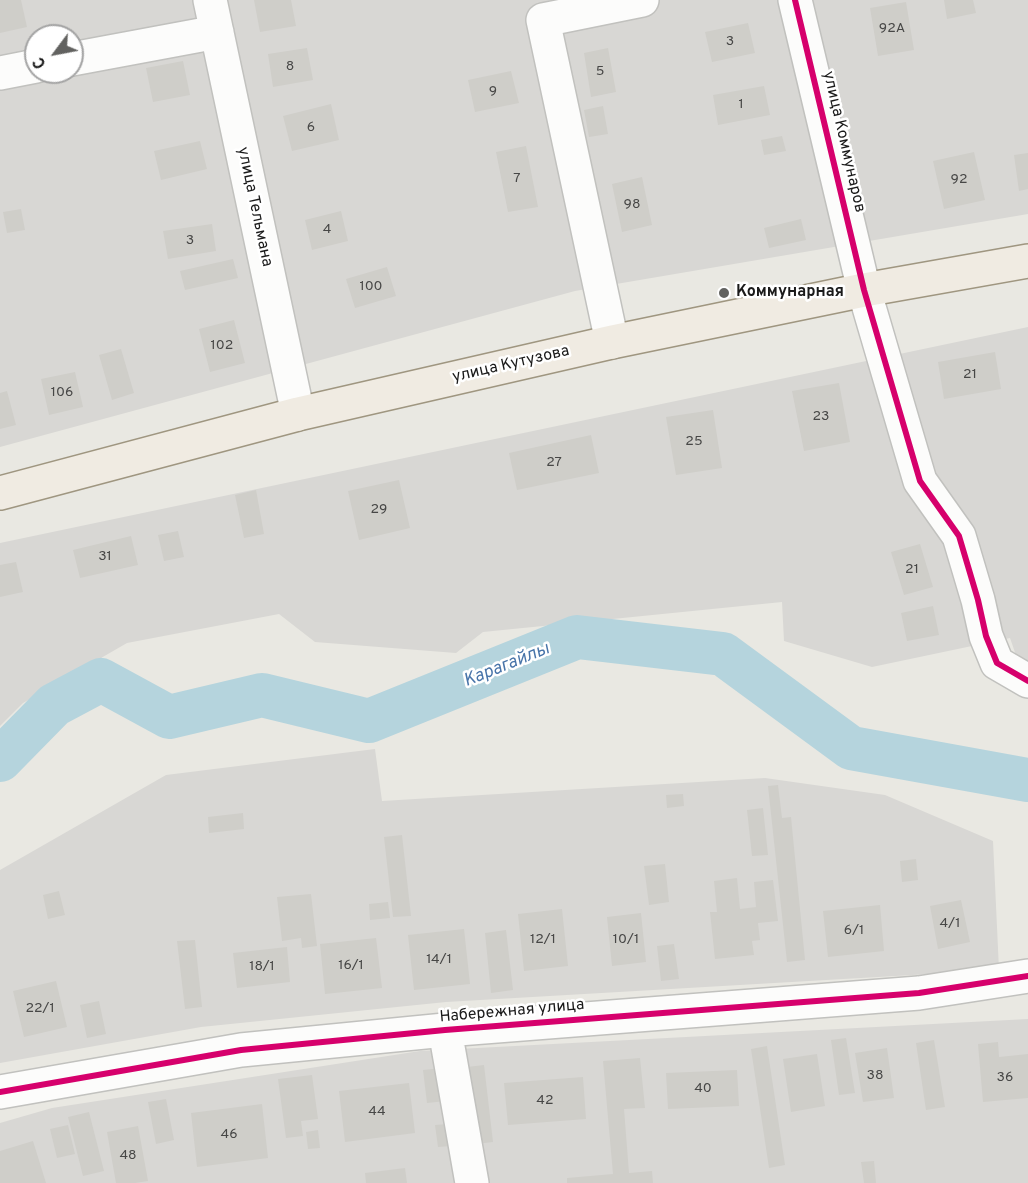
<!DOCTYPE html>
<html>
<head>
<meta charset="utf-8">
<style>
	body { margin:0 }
	#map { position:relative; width:1028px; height:1183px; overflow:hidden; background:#e9e8e2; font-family:Overpass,sans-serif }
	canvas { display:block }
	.north { position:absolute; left:24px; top:24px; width:60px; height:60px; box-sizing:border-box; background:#fff; border:2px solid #a3a3a3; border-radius:50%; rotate:238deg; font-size:16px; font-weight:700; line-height:24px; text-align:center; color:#1a1a1a }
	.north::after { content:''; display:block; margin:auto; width:21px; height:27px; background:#626260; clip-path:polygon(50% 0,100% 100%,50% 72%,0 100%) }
</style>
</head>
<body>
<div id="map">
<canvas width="1028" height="1183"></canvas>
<div class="north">С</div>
</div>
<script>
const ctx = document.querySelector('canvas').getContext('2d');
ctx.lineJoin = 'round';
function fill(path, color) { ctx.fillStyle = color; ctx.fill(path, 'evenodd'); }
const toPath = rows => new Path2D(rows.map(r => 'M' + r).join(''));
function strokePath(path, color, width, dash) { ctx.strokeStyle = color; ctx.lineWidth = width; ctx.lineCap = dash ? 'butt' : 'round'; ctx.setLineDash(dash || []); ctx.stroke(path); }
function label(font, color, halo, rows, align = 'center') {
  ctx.font = font + ' Overpass,sans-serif'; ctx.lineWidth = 5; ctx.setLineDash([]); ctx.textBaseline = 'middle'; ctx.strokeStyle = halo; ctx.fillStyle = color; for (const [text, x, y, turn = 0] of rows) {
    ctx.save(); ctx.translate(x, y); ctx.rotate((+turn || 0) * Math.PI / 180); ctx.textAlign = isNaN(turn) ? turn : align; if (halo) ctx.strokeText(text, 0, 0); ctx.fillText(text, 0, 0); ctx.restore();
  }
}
fill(toPath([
	[0,0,1028,0,1028,214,575,291,0,447],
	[36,36,72,36,72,72,36,72],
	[1028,327,1028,662,1019,664,1010,638,872,667,784,641,782,602,483,632,456,653,315,642,279,614,127,643,23,703,0,726,0,543],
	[375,749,382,801,765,778,885,795,993,841,999,970,446,1002,201,1027,0,1063,0,870,166,775],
	[1028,1019,1028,1183,0,1183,0,1123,52,1108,420,1051]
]), '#d8d7d4');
strokePath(toPath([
	[0,760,54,705,101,680,169,717,262,695,369,721,577,637,723,654,851,748,1028,780]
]), '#b5d4dd', 44);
fill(toPath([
	[0,0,21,0,27,27,0,33],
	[254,0,291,0,296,26,260,32],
	[944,0,973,0,976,13,947,19],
	[906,2,914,50,878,56,870,8],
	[748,23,755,53,712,62,705,32],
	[307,48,313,80,273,87,268,54],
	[608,48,616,92,591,97,584,53],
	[183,61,190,95,153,102,146,68],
	[511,71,519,103,475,112,468,80],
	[764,86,770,115,718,125,713,95],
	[331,104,339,140,292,151,283,116],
	[603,106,608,134,589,137,584,110],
	[782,136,786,151,764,155,761,140],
	[200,141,207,169,161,180,154,151],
	[526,146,538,207,508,212,496,152],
	[974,152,985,200,944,209,933,161],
	[1028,153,1028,189,1019,191,1014,155],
	[642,177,652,225,622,232,612,184],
	[21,209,25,230,7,233,3,212],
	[341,211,348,241,312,250,305,220],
	[801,219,806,240,769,248,764,228],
	[212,224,216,251,168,259,163,231],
	[233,259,238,278,185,290,180,271],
	[387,267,396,296,355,308,346,279],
	[234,320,245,363,210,372,199,329],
	[121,349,134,393,112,400,99,355],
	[995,352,1001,389,944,399,938,362],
	[75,372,83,407,49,415,41,379],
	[839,383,850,442,804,451,792,391],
	[7,391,16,425,0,429,0,393],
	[713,410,722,468,676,475,666,417],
	[591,435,599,473,517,490,509,453],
	[399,480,410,528,359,540,348,491],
	[256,490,264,534,244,538,235,495],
	[178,531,184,557,164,561,158,535],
	[131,536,138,565,80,578,73,550],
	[920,544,933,587,904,595,891,552],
	[16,562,23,592,0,597,0,565],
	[933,606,939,635,907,641,901,613],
	[778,785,782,818,791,817,805,960,787,962,768,786],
	[683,794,684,806,667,808,666,795],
	[763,808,768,855,752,856,747,810],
	[243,813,244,829,209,833,208,817],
	[402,835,411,916,393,917,384,837],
	[916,859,918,880,902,882,900,861],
	[665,864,669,902,649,905,644,866],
	[737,878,740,909,756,907,754,882,773,880,778,921,758,923,760,940,752,941,754,955,715,959,710,912,717,912,714,881],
	[59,891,65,915,48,919,43,895],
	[311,894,317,946,302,948,301,938,282,941,277,897],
	[961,900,970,942,938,949,930,906],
	[388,902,390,918,370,920,369,904],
	[880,905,884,951,828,957,823,911],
	[562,909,568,966,524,971,518,914],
	[641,913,646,962,612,966,607,917],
	[464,929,470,984,414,990,408,935],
	[506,930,513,990,491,993,485,933],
	[376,938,382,988,325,994,320,944],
	[195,940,202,1007,185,1009,177,941],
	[674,944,679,979,661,981,657,946],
	[287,947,290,982,237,988,233,953],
	[56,981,67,1027,24,1037,13,991],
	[99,1001,106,1034,87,1038,80,1005],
	[846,1038,855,1093,839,1095,831,1040],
	[934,1040,945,1107,926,1110,916,1043],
	[998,1042,999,1057,1028,1054,1028,1098,983,1102,978,1044],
	[767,1046,785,1165,769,1168,751,1049],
	[887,1048,894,1098,863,1102,855,1053],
	[817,1054,825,1106,791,1112,783,1059],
	[640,1058,645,1108,624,1109,629,1173,652,1171,653,1183,567,1183,567,1178,613,1174,603,1061],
	[484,1065,493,1142,476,1144,467,1067],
	[442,1068,446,1101,427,1103,423,1070],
	[737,1070,739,1106,668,1109,666,1073],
	[312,1075,318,1119,301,1121,303,1136,286,1138,278,1079],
	[583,1077,586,1119,508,1125,504,1083],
	[409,1083,415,1133,345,1142,339,1091],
	[166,1099,174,1140,156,1144,148,1102],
	[262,1104,268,1158,197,1167,191,1113],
	[89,1112,104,1171,83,1176,68,1117],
	[448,1124,451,1146,438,1147,435,1125],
	[68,1125,75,1154,57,1158,50,1129],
	[138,1126,148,1181,135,1183,116,1183,107,1132],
	[318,1130,320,1148,308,1149,306,1132],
	[33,1141,46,1183,0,1183,0,1151],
	[874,1161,876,1183,864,1183,861,1162],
	[405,1168,407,1183,366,1183,365,1173]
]), '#cfcec9');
const minor = toPath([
	[210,0,298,414],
	[795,0,864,290,920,481,959,536,978,600,986,636,997,663,1028,681],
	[72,59,217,32],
	[0,73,36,66],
	[612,342,543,20,642,0],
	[445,1030,472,1183],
	[0,1092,241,1050,445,1030,919,993,1028,976]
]);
const major = toPath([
	[0,493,298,414,612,342,864,290,1028,261]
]);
strokePath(minor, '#c1c1be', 36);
strokePath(major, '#9f9680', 36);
strokePath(minor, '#fcfcfb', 33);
strokePath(major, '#f0ebe2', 33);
strokePath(toPath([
	[795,0,864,290,920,481,959,536,978,600,986,636,997,663,1028,681],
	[0,1092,241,1050,445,1030,919,993,1028,976]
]), '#d6006c', 6);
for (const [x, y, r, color] of [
	[724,293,6,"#626260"]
]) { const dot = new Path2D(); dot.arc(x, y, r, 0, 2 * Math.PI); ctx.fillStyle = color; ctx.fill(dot); strokePath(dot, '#fff', 2); }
label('14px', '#474746', null, [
	["92А",892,29],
	["3",730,42],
	["8",290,67],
	["5",600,72],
	["9",493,92],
	["1",741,105],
	["6",311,128],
	["7",517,179],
	["92",959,180],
	["98",632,205],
	["4",327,230],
	["3",190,241],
	["100",371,287],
	["102",222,346],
	["21",970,375],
	["106",62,393],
	["23",821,417],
	["25",694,442],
	["27",554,463],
	["29",379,510],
	["31",105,557],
	["21",912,570],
	["4/1",950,924],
	["6/1",854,931],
	["12/1",543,940],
	["10/1",626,940],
	["14/1",439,960],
	["16/1",351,966],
	["18/1",262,967],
	["22/1",40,1009],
	["38",875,1076],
	["36",1005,1078],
	["40",703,1089],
	["42",545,1101],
	["44",377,1112],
	["46",229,1135],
	["48",128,1156]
]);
label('16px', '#1a1a1a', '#fff', [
	["улица Коммунаров",843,142,77],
	["улица Тельмана",254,207,78],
	["улица Кутузова",511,365,-13],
	["Набережная улица",512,1012,-5]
]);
label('bold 16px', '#1a1a1a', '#fff', [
	["Коммунарная",736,293]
], 'left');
label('italic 18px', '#4874a9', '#fff', [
	["Карагайлы",507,666,-22]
]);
</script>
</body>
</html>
